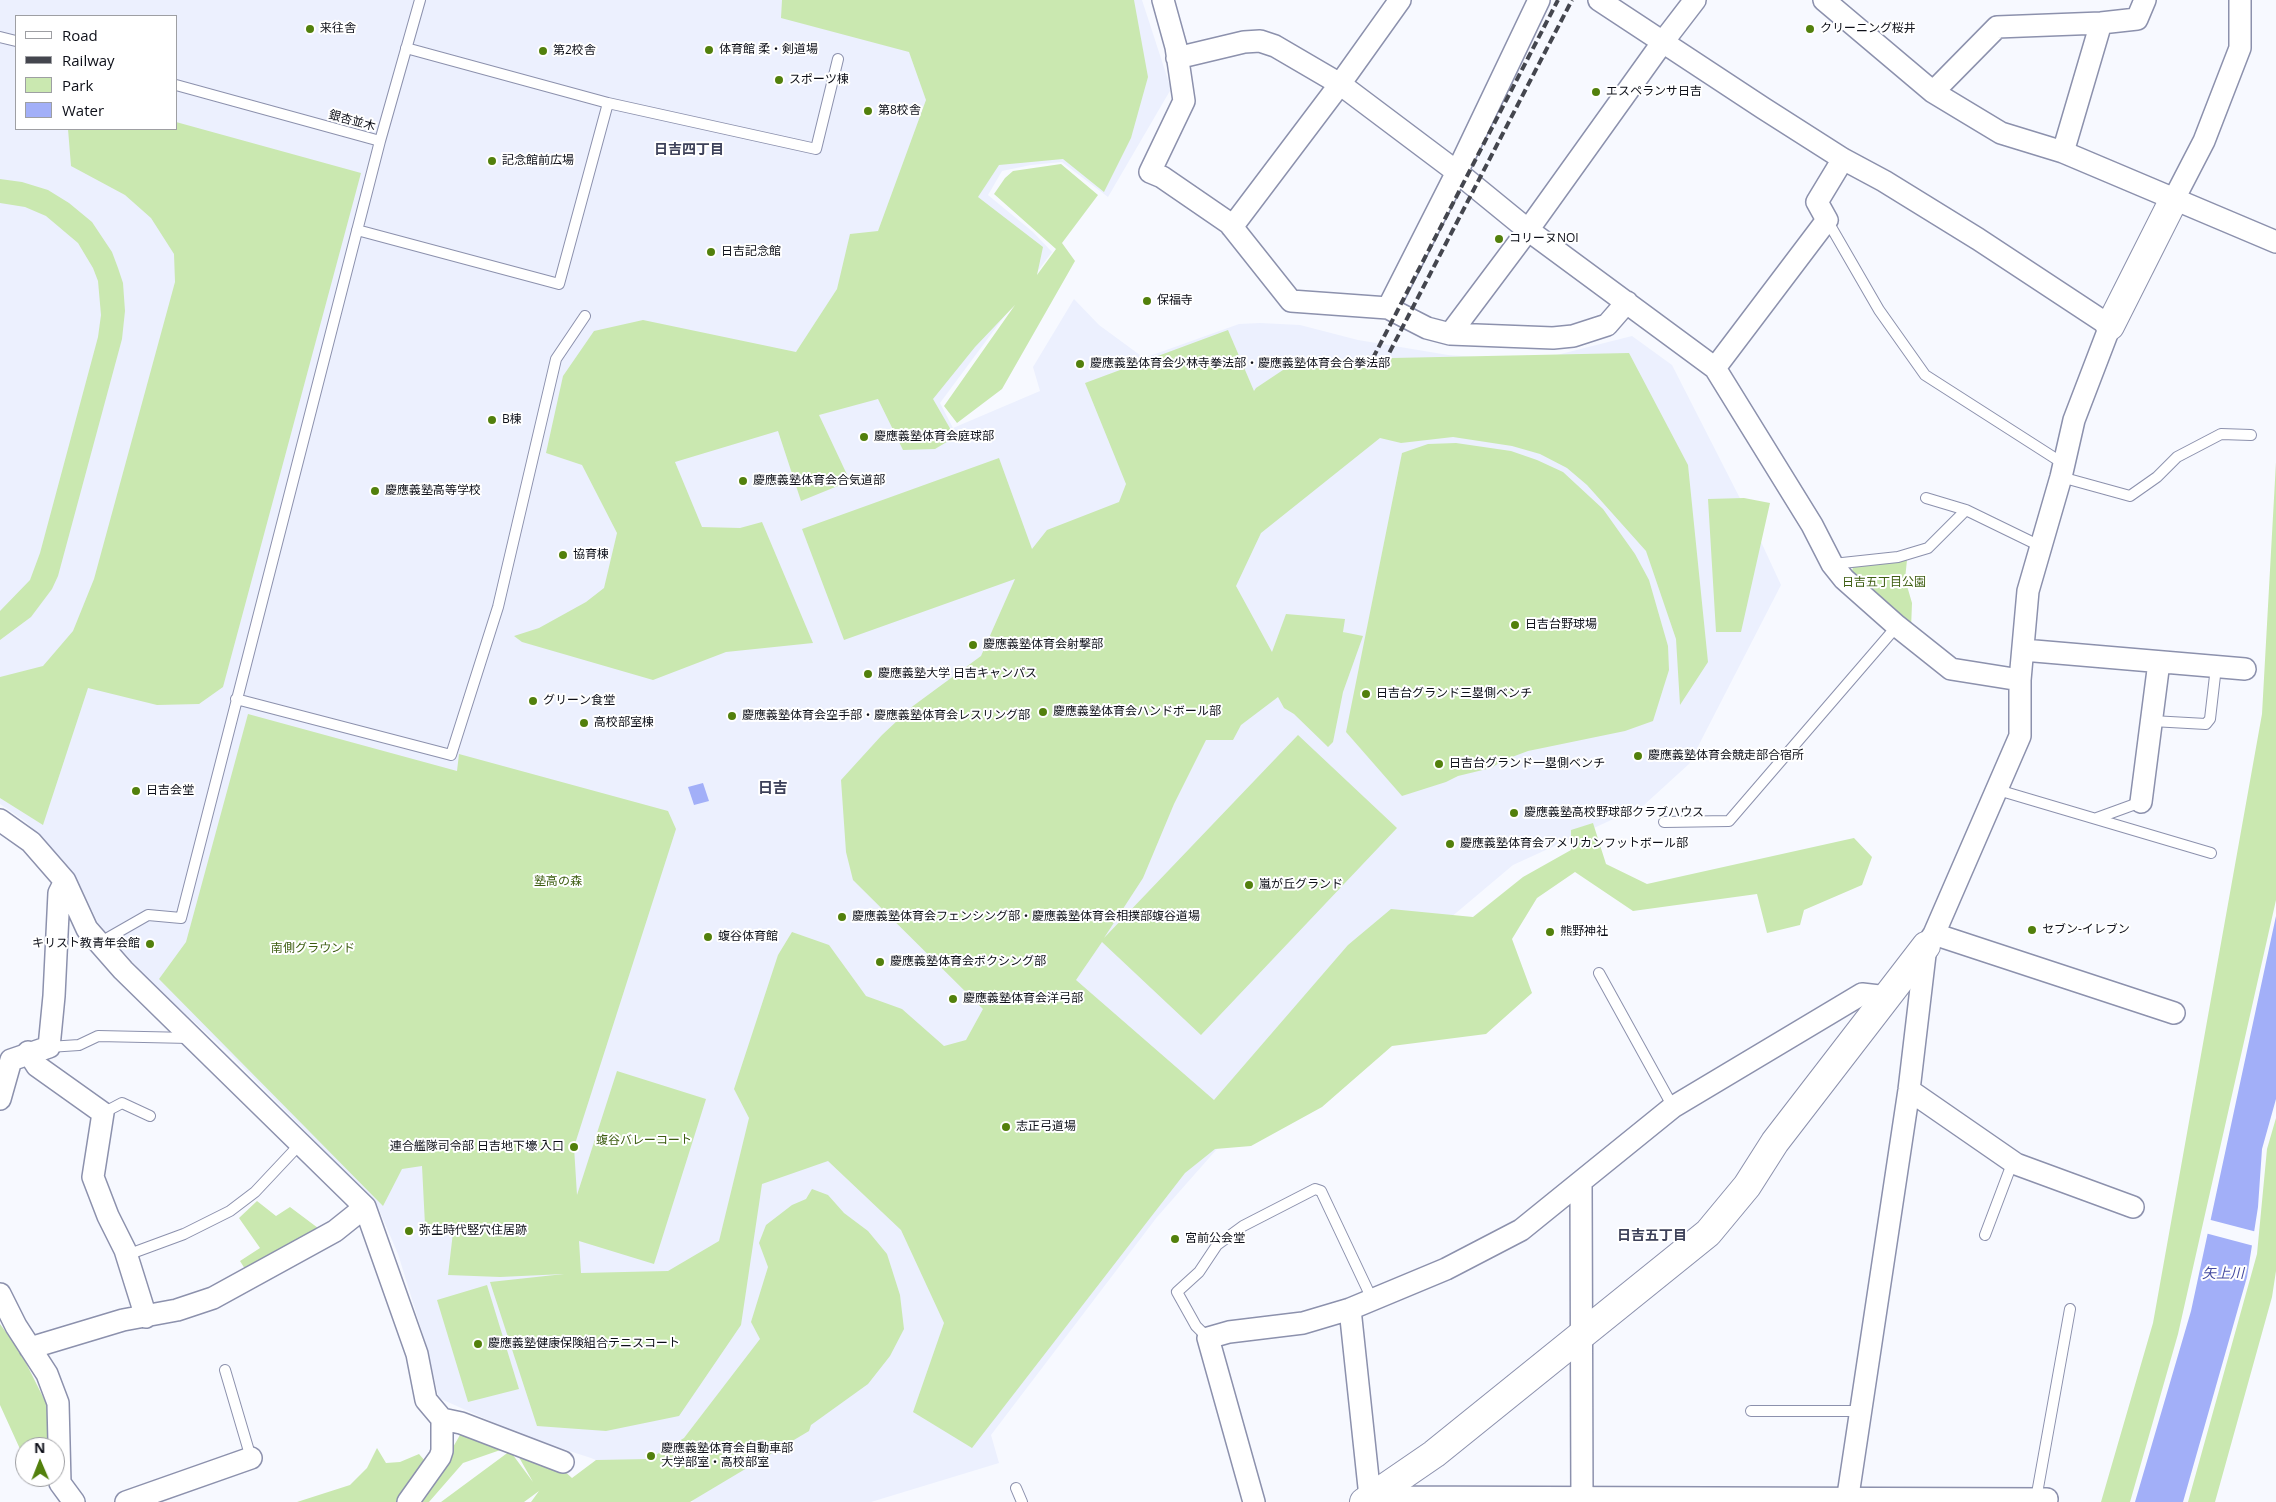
<!DOCTYPE html>
<html>
<head>
<meta charset="utf-8">
<style>
	body { margin:0 }
	#map { position:relative; width:2276px; height:1502px; overflow:hidden; background:#f7f9ff; font-family:"Open Sans",sans-serif }
	canvas { display:block }
	.legend { position:absolute; left:15px; top:15px; width:162px; height:115px; box-sizing:border-box; background:#fff; border:1px solid #9e9fa3; margin:0; padding:6px 9px; list-style:none; font-size:15px; color:#0d0f18 }
	.legend li { display:flex; align-items:center; gap:10px; height:25px }
	.legend b { width:25px; border:1px solid #9e9fa3 }
	.north { position:absolute; left:15px; top:1437px; width:50px; height:50px; box-sizing:border-box; background:#fff; border:1px solid #9e9fa3; border-radius:50%; rotate:359deg; font-size:14px; font-weight:700; line-height:20px; text-align:center; color:#0d0f18 }
	.north::after { content:''; display:block; margin:auto; width:18px; height:22px; background:#52800c; clip-path:polygon(50% 0,100% 100%,50% 72%,0 100%) }
</style>
</head>
<body>
<div id="map">
<canvas width="2276" height="1502"></canvas>
<ul class="legend">
<li><b style="height:6px;background:#fff"></b>Road</li>
<li><b style="height:6px;background:#44464e"></b>Railway</li>
<li><b style="height:14px;background:#cae8b0"></b>Park</li>
<li><b style="height:14px;background:#a2aff8"></b>Water</li>
</ul>
<div class="north">N</div>
</div>
<script>
const ctx = document.querySelector('canvas').getContext('2d');
ctx.lineJoin = 'round';
function fill(path, color) { ctx.fillStyle = color; ctx.fill(path, 'evenodd'); }
const toPath = rows => new Path2D(rows.map(r => 'M' + r).join(''));
function strokePath(path, color, width, dash) { ctx.strokeStyle = color; ctx.lineWidth = width; ctx.lineCap = dash ? 'butt' : 'round'; ctx.setLineDash(dash || []); ctx.stroke(path); }
function label(font, color, halo, rows, align = 'center') {
  ctx.font = font + ' "Open Sans","Noto Sans JP",sans-serif'; ctx.lineWidth = 4; ctx.setLineDash([]); ctx.textBaseline = 'middle'; ctx.strokeStyle = halo; ctx.fillStyle = color; for (const [text, x, y, turn = 0] of rows) {
    ctx.save(); ctx.translate(x, y); ctx.rotate((+turn || 0) * Math.PI / 180); ctx.textAlign = isNaN(turn) ? turn : align; if (halo) ctx.strokeText(text, 0, 0); ctx.fillText(text, 0, 0); ctx.restore();
  }
}
fill(toPath([
	[0,0,1142,0,1171,89,1108,197,1062,162,1031,165,1002,171,988,195,1033,232,1052,252,940,403,953,428,1040,391,1033,367,1074,299,1099,325,1144,358,1239,324,1260,323,1300,325,1358,340,1448,355,1533,361,1632,336,1672,365,1750,518,1781,585,1689,764,1644,805,1513,865,1336,1014,1157,1217,991,1435,999,1463,871,1502,694,1502,591,1458,526,1437,441,1399,438,1395,427,1348,398,1254,377,1205,230,1054,154,986,98,923,77,879,61,858,26,822,0,804],
	[16,16,176,16,176,129,16,129]
]), '#ecf0fe');
fill(toPath([
	[782,0,1134,0,1148,77,1131,138,1104,192,1063,159,999,165,978,197,1043,247,1037,275,1056,249,994,194,1005,178,1013,171,1061,164,1098,195,1062,243,1075,261,1002,389,957,423,944,406,1015,305,975,347,933,399,955,437,935,449,903,450,878,399,819,415,850,481,801,501,778,431,675,462,702,527,740,528,762,522,813,643,726,652,653,680,522,642,514,636,539,628,586,602,604,588,617,533,582,465,546,453,563,376,594,331,643,320,796,352,837,289,850,234,878,231,926,100,909,52,781,18],
	[176,122,361,173,223,687,199,704,157,705,88,688,43,825,0,798,0,677,43,666,73,631,94,579,175,282,174,254,151,218,125,195,71,166,68,129,176,129],
	[0,179,22,182,48,190,69,203,92,222,112,252,118,268,123,283,125,311,122,339,58,576,52,589,31,617,0,640,0,611,30,580,40,553,98,337,101,315,98,281,93,268,78,243,46,216,25,207,0,203],
	[1228,330,1254,391,1256,388,1298,360,1629,353,1688,465,1708,662,1680,705,1676,639,1646,551,1587,485,1567,468,1540,454,1512,446,1453,437,1401,443,1380,438,1261,533,1236,586,1272,652,1286,614,1345,619,1343,632,1363,636,1343,692,1333,742,1328,747,1294,714,1284,708,1278,697,1241,725,1233,740,1206,740,1174,804,1143,878,1104,938,1298,735,1397,828,1201,1035,1102,942,1076,980,1214,1100,1348,945,1391,909,1473,917,1523,877,1571,850,1571,830,1593,823,1606,864,1647,884,1854,838,1872,857,1862,885,1804,910,1800,925,1767,933,1757,894,1633,911,1575,872,1537,898,1512,939,1532,993,1486,1034,1392,1046,1322,1107,1251,1146,1215,1149,1185,1173,972,1448,913,1412,944,1323,901,1230,828,1161,762,1184,741,1325,679,1416,606,1431,537,1426,490,1282,564,1274,500,1277,448,1275,454,1224,425,1225,422,1166,402,1169,383,1206,159,979,186,942,248,714,457,771,459,754,668,811,676,829,574,1147,577,1195,617,1071,706,1099,654,1264,579,1241,581,1273,668,1271,719,1241,749,1118,734,1089,778,955,792,932,829,945,866,996,902,1009,944,1046,966,1040,983,1009,853,880,846,852,841,780,882,735,913,706,981,656,1015,579,844,640,802,529,999,458,1032,549,1047,530,1119,502,1126,484,1085,383],
	[1456,443,1511,451,1537,460,1563,472,1603,509,1635,554,1649,580,1668,646,1669,670,1653,721,1625,731,1528,751,1504,760,1491,768,1458,776,1446,782,1402,796,1346,732,1402,453,1428,444],
	[2276,462,2276,900,2178,1334,2130,1502,2101,1502,2153,1323,2262,714],
	[1744,498,1770,503,1741,632,1716,632,1708,499],
	[1907,560,1905,579,1912,603,1911,629,1850,579,1853,567],
	[2276,1118,2276,1271,2272,1297,2215,1502,2188,1502,2257,1254,2267,1149],
	[812,1189,828,1195,844,1213,868,1231,887,1254,900,1295,904,1329,890,1356,868,1384,811,1425,809,1431,690,1502,531,1502,539,1491,524,1502,441,1502,510,1451,533,1482,516,1452,561,1468,572,1478,596,1460,649,1459,684,1438,760,1339,751,1322,768,1267,759,1243,766,1225,792,1205,806,1199],
	[257,1201,276,1216,290,1207,318,1228,285,1251,245,1269,240,1261,260,1248,239,1218],
	[487,1285,519,1389,468,1402,437,1300],
	[0,1324,20,1351,48,1407,48,1447,25,1447,25,1460,0,1405],
	[464,1428,509,1447,463,1463,429,1502,297,1502,350,1485,367,1468,377,1448,386,1463,400,1462,419,1454,437,1475]
]), '#cae8b0');
fill(toPath([
	[703,783,709,801,694,805,688,787],
	[2276,916,2276,1099,2262,1149,2258,1207,2247,1277,2183,1502,2135,1502,2191,1311]
]), '#a2aff8');
fill(toPath([
	[2207,1219,2257,1232,2254,1246,2205,1233]
]), '#f7f9ff');
const lane = toPath([
	[0,37,16,41],
	[176,85,380,141,420,0],
	[608,103,816,149,838,59],
	[1827,220,1879,310,1925,375,2064,464],
	[357,230,559,284,608,103,406,48],
	[2061,477,2130,496,2157,477,2177,457,2221,434,2251,435],
	[1926,498,1966,510,2040,546],
	[1833,564,1898,557,1928,548,1966,510],
	[236,699,451,755,498,607,556,359,585,316],
	[2152,721,2206,724,2210,719,2216,667],
	[1998,790,2211,853],
	[2097,818,2141,802],
	[1664,822,1729,821,1897,626],
	[99,943,148,915,181,918,380,141],
	[1599,973,1673,1107],
	[49,1047,79,1045,98,1036,190,1038],
	[103,1113,122,1103,150,1116],
	[1985,1235,2013,1161],
	[127,1255,184,1234,230,1211,255,1192,301,1143],
	[1208,1338,1196,1326,1177,1292,1199,1272,1217,1245,1243,1226,1315,1189,1321,1191,1372,1299],
	[225,1370,251,1458],
	[1751,1411,1860,1411],
	[1016,1488,1022,1502],
	[2036,1499,2070,1309]
]);
const street = toPath([
	[1163,0,1176,47,1184,101,1150,172,1162,177,1229,223,1291,301,1388,308,1427,328,1450,334,1553,338,1573,336,1607,325,1627,302],
	[1599,0,1763,108,1843,159,1884,181,1978,239,2110,326,2074,420,2061,477,2028,591,2020,680,2020,736,1934,934,1926,946,1909,1090,1847,1502],
	[1824,0,1933,92,2001,133,2063,152,2276,242],
	[1177,58,1244,42,1260,41,1275,46,1340,84,1457,172,1528,230,1715,368,1812,525,1832,564,1844,579,1897,626,1951,669,2020,680],
	[1933,92,1997,27,2101,23,2137,19,2145,0],
	[2063,152,2101,23],
	[2174,199,2204,141,2240,48,2240,0],
	[1232,227,1340,84,1400,0],
	[1388,308,1457,172,1539,0],
	[1450,334,1528,230,1662,43,1695,0],
	[1715,368,1827,220,1817,202,1843,159],
	[2023,650,2245,669],
	[2141,802,2159,662],
	[0,820,31,842,65,881,87,929,123,970,365,1207,417,1354,426,1400,442,1419,442,1451,440,1457,408,1502],
	[1934,934,2174,1013],
	[28,1052,37,1066,103,1113,93,1177,108,1216,125,1250,146,1317],
	[1909,1090,2016,1164,2133,1207],
	[0,1099,11,1060,49,1047,54,996,59,893,65,881],
	[1581,1183,1582,1502],
	[0,1294,16,1326,47,1374,58,1403,60,1483,74,1502],
	[1350,1309,1370,1497,2047,1499],
	[30,1348,123,1320,177,1310,213,1298,335,1231,365,1207],
	[442,1419,461,1423,563,1462],
	[126,1502,251,1458],
	[1254,1502,1208,1338,1229,1332,1303,1323,1350,1309,1446,1269,1521,1230,1673,1107,1862,994,1888,997]
]);
const secondary = toPath([
	[2110,326,2174,199],
	[1364,1502,1434,1454,1708,1233,1747,1186,1775,1142,1926,946]
]);
strokePath(lane, '#8c91ad', 12);
strokePath(street, '#8c91ad', 24);
strokePath(secondary, '#8c91ad', 30);
strokePath(lane, '#fff', 10);
strokePath(street, '#fff', 21);
strokePath(secondary, '#fff', 28);
strokePath(toPath([
	[1373,358,1558,0],
	[1384,363,1572,0]
]), '#44464e', 4, [8, 4]);
for (const [x, y, r, color] of [
	[310,29,5,"#52800c"],
	[1810,29,5,"#52800c"],
	[709,50,5,"#52800c"],
	[543,51,5,"#52800c"],
	[779,80,5,"#52800c"],
	[1596,92,5,"#52800c"],
	[868,111,5,"#52800c"],
	[492,161,5,"#52800c"],
	[1499,239,5,"#52800c"],
	[711,252,5,"#52800c"],
	[1147,301,5,"#52800c"],
	[1080,364,5,"#52800c"],
	[492,420,5,"#52800c"],
	[864,437,5,"#52800c"],
	[743,481,5,"#52800c"],
	[375,491,5,"#52800c"],
	[563,555,5,"#52800c"],
	[1515,625,5,"#52800c"],
	[973,645,5,"#52800c"],
	[868,674,5,"#52800c"],
	[1366,694,5,"#52800c"],
	[533,701,5,"#52800c"],
	[1043,712,5,"#52800c"],
	[732,716,5,"#52800c"],
	[584,723,5,"#52800c"],
	[1638,756,5,"#52800c"],
	[1439,764,5,"#52800c"],
	[136,791,5,"#52800c"],
	[1514,813,5,"#52800c"],
	[1450,844,5,"#52800c"],
	[1249,885,5,"#52800c"],
	[842,917,5,"#52800c"],
	[2032,930,5,"#52800c"],
	[1550,932,5,"#52800c"],
	[708,937,5,"#52800c"],
	[150,944,5,"#52800c"],
	[880,962,5,"#52800c"],
	[953,999,5,"#52800c"],
	[1006,1127,5,"#52800c"],
	[574,1147,5,"#52800c"],
	[409,1231,5,"#52800c"],
	[1175,1239,5,"#52800c"],
	[478,1344,5,"#52800c"],
	[651,1456,5,"#52800c"]
]) { const dot = new Path2D(); dot.arc(x, y, r, 0, 2 * Math.PI); ctx.fillStyle = color; ctx.fill(dot); strokePath(dot, '#fff', 2); }
label('12px', '#0d0f18', '#fff', [
	["来往舎",320,29],
	["クリーニング桜井",1820,29],
	["体育館 柔・剣道場",719,50],
	["第2校舎",553,51],
	["スポーツ棟",789,80],
	["エスペランサ日吉",1606,92],
	["第8校舎",878,111],
	["記念館前広場",502,161],
	["コリーヌNOI",1509,239],
	["日吉記念館",721,252],
	["保福寺",1157,301],
	["慶應義塾体育会少林寺拳法部・慶應義塾体育会合拳法部",1090,364],
	["B棟",502,420],
	["慶應義塾体育会庭球部",874,437],
	["慶應義塾体育会合気道部",753,481],
	["慶應義塾高等学校",385,491],
	["協育棟",573,555],
	["日吉台野球場",1525,625],
	["慶應義塾体育会射撃部",983,645],
	["慶應義塾大学 日吉キャンパス",878,674],
	["日吉台グランド三塁側ベンチ",1376,694],
	["グリーン食堂",543,701],
	["慶應義塾体育会ハンドボール部",1053,712],
	["慶應義塾体育会空手部・慶應義塾体育会レスリング部",742,716],
	["高校部室棟",594,723],
	["慶應義塾体育会競走部合宿所",1648,756],
	["日吉台グランド一塁側ベンチ",1449,764],
	["日吉会堂",146,791],
	["慶應義塾高校野球部クラブハウス",1524,813],
	["慶應義塾体育会アメリカンフットボール部",1460,844],
	["嵐が丘グランド",1259,885],
	["慶應義塾体育会フェンシング部・慶應義塾体育会相撲部蝮谷道場",852,917],
	["セブン-イレブン",2042,930],
	["熊野神社",1560,932],
	["蝮谷体育館",718,937],
	["キリスト教青年会館",140,944,"right"],
	["慶應義塾体育会ボクシング部",890,962],
	["慶應義塾体育会洋弓部",963,999],
	["志正弓道場",1016,1127],
	["連合艦隊司令部 日吉地下壕 入口",564,1147,"right"],
	["弥生時代竪穴住居跡",419,1231],
	["宮前公会堂",1185,1239],
	["慶應義塾健康保険組合テニスコート",488,1344],
	["慶應義塾体育会自動車部",661,1449],
	["大学部室・高校部室",661,1463]
], 'left');
label('12px', '#0d0f18', '#fff', [
	["銀杏並木",352,121,15]
]);
label('12px', '#3d5d11', '#fff', [
	["日吉五丁目公園",1884,583],
	["塾高の森",558,882],
	["南側グラウンド",313,949],
	["蝮谷バレーコート",644,1141]
]);
label('bold 14px', '#3d4159', '#fff', [
	["日吉四丁目",689,150],
	["日吉五丁目",1652,1236]
]);
label('italic 14px', '#444a9f', '#fff', [
	["矢上川",2223,1274]
]);
label('bold 15px', '#3d4159', '#fff', [
	["日吉",773,789]
]);
</script>
</body>
</html>
